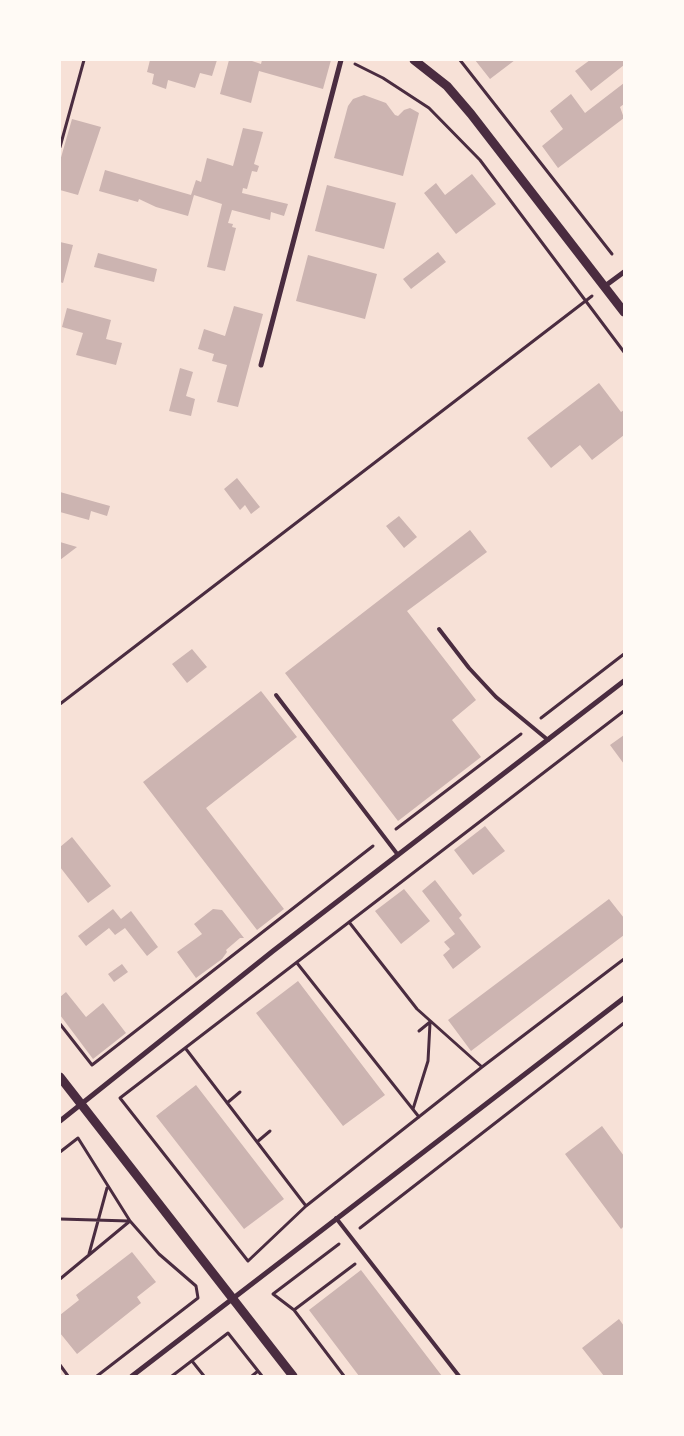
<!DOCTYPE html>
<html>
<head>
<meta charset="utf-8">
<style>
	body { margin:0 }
	#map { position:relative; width:684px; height:1436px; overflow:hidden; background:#f7e1d7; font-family:"IBM Plex Serif",serif }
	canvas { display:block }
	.frame { position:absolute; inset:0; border:61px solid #fffaf5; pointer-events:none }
</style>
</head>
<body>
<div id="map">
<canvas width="684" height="1436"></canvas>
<div class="frame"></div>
</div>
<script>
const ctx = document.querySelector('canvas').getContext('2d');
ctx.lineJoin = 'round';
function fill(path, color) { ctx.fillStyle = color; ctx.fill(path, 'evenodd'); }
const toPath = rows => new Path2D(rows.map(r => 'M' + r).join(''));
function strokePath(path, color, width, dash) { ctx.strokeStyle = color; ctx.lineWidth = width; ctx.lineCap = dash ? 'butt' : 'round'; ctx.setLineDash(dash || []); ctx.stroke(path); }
fill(toPath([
	[150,60,174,61,217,60,212,76,200,73,195,88,168,80,166,89,152,84,154,74,147,72],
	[229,60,249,60,261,64,262,60,331,60,323,89,259,71,251,103,220,94],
	[475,60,515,60,490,79],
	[590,60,624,60,624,65,591,91,575,71],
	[624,83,624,104,620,107,624,118,558,168,542,146,563,129,550,111,571,94,585,113],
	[364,95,386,103,395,115,398,116,404,110,410,108,419,113,403,176,334,158,348,106,353,99],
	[72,119,101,127,78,195,60,190,60,161],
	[243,128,263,132,254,164,259,166,257,172,252,171,247,189,243,188,242,193,288,204,284,216,271,212,270,220,232,210,228,223,233,224,232,227,236,228,225,271,207,267,222,204,194,195,188,216,156,207,139,199,138,202,99,191,105,170,191,195,196,180,201,182,207,158,233,166],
	[472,174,496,204,456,234,424,193,436,183,445,195],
	[327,185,396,203,384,249,315,231],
	[60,242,73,245,63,283,60,282],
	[438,252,446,262,411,289,403,279],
	[98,253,157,269,154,282,94,267],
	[308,255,377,274,365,319,296,301],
	[234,306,263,314,238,407,217,402,227,365,212,361,214,354,198,349,204,329,225,336],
	[67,308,111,320,106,339,122,343,116,365,76,355,83,333,62,327],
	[180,368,193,372,186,396,195,399,191,416,169,411],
	[599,383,621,412,624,410,624,435,592,460,580,445,551,468,527,438],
	[237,478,260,507,251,514,245,505,240,510,224,489],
	[60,492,110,506,107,516,91,511,89,520,60,512],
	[399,516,417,537,404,548,386,526],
	[470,530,487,552,407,611,476,700,452,720,481,757,398,821,285,673],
	[60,542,77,547,60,560],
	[192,649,207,667,187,683,172,664],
	[261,691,297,737,206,808,284,909,257,930,143,782],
	[624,735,624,764,610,745],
	[485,826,505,851,473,875,454,850],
	[72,837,111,886,88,903,60,867,60,847],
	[435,880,462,915,459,918,481,947,453,969,443,955,450,949,444,942,455,934,422,891],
	[404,889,430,921,401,944,375,911],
	[609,899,624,918,624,935,471,1051,448,1020],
	[113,909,121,919,131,911,158,947,147,956,125,928,115,935,109,928,86,946,78,936],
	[213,909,222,910,244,938,240,938,226,950,227,952,222,959,196,978,177,952,202,934,194,924],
	[122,964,128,972,114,982,108,974],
	[298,981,385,1095,343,1126,256,1013],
	[66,992,86,1017,103,1003,126,1033,93,1059,60,1015,60,997],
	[196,1085,284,1199,244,1229,156,1116],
	[602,1126,624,1156,624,1226,621,1229,565,1154],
	[132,1252,156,1282,137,1297,141,1303,77,1354,60,1333,60,1315,79,1300,76,1295],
	[361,1270,442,1376,359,1376,309,1310],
	[619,1319,624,1326,624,1376,604,1376,582,1348]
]), '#ccb4b1');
strokePath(toPath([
	[460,60,612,254],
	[355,64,383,78,429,108,480,160,624,352],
	[60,147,84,60],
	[60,704,592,296],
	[624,711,120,1098,248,1261,306,1206,482,1067,624,959],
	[541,718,624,654],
	[396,829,521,734],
	[349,922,417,1009,482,1067],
	[297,963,419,1117],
	[60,1024,92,1065,373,846],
	[419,1031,430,1022],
	[186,1049,306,1206],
	[227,1103,240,1092],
	[413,1109,428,1061,430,1023],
	[257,1142,270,1131],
	[60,1152,78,1138,130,1221],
	[60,1219,129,1221],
	[360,1228,624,1023],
	[339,1244,273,1294,294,1310,344,1376],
	[89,1254,107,1188],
	[60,1279,130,1221,159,1254,196,1286,198,1298,97,1376],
	[294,1310,355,1264],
	[192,1361,204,1376],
	[60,1365,68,1376],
	[172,1376,228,1333,262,1376],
	[252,1376,258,1371]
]), '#4a2c40', 3);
strokePath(toPath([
	[439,629,469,668,496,697,548,740],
	[276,695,398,855],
	[336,1218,459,1376]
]), '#4a2c40', 4);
strokePath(toPath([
	[605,286,624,272],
	[261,365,341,60],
	[60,1121,273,951,624,681],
	[132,1376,624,998]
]), '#4a2c40', 5);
strokePath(toPath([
	[414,60,447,86,471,114,624,312],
	[60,1077,293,1376]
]), '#4a2c40', 9);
</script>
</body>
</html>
